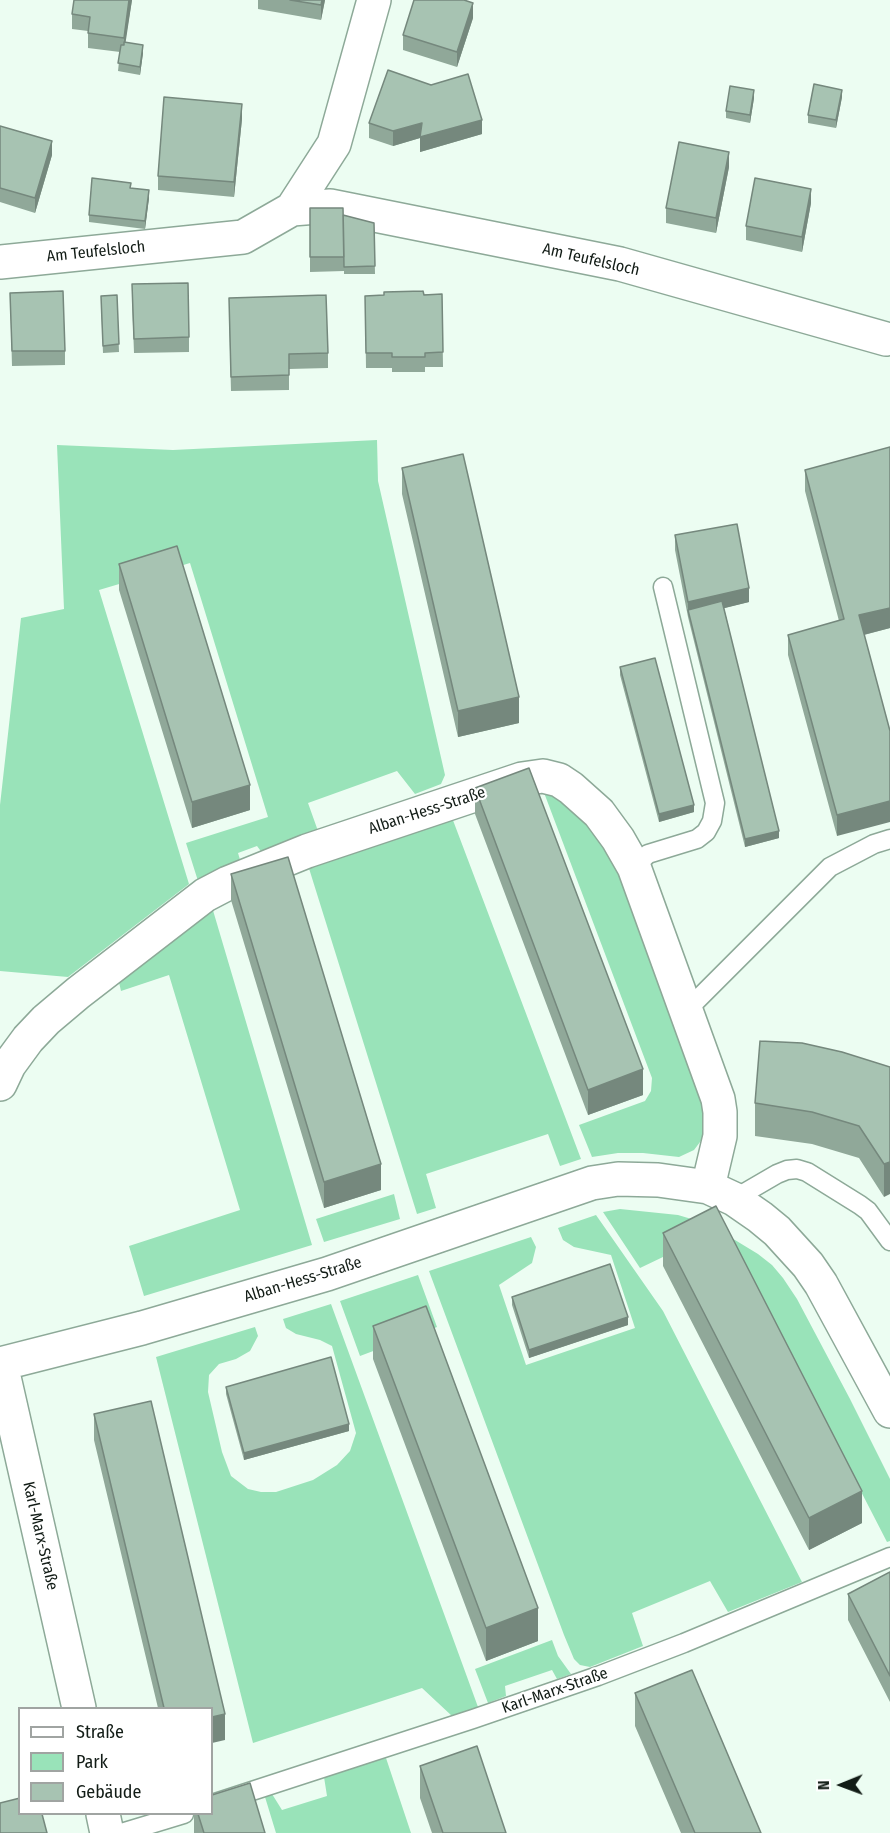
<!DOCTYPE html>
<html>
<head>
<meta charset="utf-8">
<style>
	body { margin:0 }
	#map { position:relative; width:890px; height:1833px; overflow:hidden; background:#ecfdf2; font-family:"Fira Sans Condensed",sans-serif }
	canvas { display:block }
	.legend { position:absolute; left:18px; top:1707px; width:195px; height:108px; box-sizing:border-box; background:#fff; border:2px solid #a0a4a2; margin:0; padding:8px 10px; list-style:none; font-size:18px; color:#121c16 }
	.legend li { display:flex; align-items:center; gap:12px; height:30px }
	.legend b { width:30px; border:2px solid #a0a4a2 }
	.north { position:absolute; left:812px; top:1755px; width:60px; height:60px; -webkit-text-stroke:4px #fff; paint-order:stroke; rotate:269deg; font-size:16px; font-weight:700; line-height:24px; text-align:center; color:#121c16 }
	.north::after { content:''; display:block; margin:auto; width:21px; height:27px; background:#121c16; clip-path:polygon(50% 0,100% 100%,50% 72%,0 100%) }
</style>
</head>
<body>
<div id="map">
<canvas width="890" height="1833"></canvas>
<ul class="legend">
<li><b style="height:8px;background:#fff"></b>Straße</li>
<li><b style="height:16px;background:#99e3b9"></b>Park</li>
<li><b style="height:16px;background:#a7c3b2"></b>Gebäude</li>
</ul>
<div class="north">N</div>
</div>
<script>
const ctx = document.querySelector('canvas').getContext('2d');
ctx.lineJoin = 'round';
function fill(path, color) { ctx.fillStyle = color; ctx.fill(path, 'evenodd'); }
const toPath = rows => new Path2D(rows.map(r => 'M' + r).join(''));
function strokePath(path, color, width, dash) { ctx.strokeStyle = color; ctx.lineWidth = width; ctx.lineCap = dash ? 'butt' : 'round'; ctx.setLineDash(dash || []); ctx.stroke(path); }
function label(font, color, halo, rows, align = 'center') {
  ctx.font = font + ' "Fira Sans Condensed",sans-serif'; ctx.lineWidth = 4.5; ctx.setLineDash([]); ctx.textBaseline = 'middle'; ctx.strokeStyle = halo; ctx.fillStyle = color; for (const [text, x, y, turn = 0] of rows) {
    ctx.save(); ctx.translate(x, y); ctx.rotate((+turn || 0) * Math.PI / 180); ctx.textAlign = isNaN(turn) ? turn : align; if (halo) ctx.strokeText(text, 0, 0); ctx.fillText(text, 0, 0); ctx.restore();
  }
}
fill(toPath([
	[377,440,378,481,445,775,441,784,415,794,397,771,308,803,318,831,263,854,257,846,238,853,241,863,198,881,186,843,268,817,190,563,99,590,189,884,68,977,0,971,0,805,21,618,64,609,57,445,173,450],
	[543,790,568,802,609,844,708,1109,703,1138,694,1150,679,1157,643,1153,618,1153,592,1157,579,1125,645,1101,651,1091,652,1078],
	[451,815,581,1159,560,1166,548,1134,426,1174,436,1208,417,1214,307,862],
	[212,907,312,1245,144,1296,129,1246,240,1210,169,975,121,991,118,978],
	[394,1194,400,1219,324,1242,316,1219],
	[620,1209,678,1215,715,1226,711,1234,640,1268,603,1212],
	[596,1215,663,1311,802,1582,728,1612,710,1581,632,1613,643,1646,590,1667,580,1665,574,1659,564,1635,429,1271,531,1237,536,1247,532,1263,499,1285,526,1365,635,1328,611,1255,574,1247,563,1240,558,1228],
	[730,1237,758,1254,772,1265,783,1278,797,1299,850,1399,890,1479,890,1541,887,1542],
	[418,1275,437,1327,360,1356,340,1301],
	[331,1304,478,1707,452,1716,422,1688,253,1743,156,1357,255,1327,258,1336,250,1351,236,1359,219,1364,209,1375,208,1392,222,1452,231,1476,248,1489,261,1492,276,1492,313,1480,337,1465,350,1451,356,1433,332,1346,320,1340,296,1334,286,1328,283,1319],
	[552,1640,558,1656,571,1674,557,1679,552,1670,505,1686,506,1696,488,1703,475,1669],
	[386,1758,411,1833,276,1833,265,1797,272,1794,282,1810,327,1796,324,1777]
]), '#99e3b9');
const service = toPath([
	[634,867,648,854,697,839,706,832,712,821,715,803,663,587],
	[686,1011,830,867,874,844,890,839],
	[734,1199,777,1174,787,1170,797,1169,807,1172,860,1205,868,1211,890,1241],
	[212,1804,473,1719,598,1676,684,1643,890,1557],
	[121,1833,184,1814]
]);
const minor = toPath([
	[292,209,334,144,374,0],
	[0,262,243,237,292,209,330,206,620,264,886,339],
	[0,1084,9,1065,28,1039,46,1020,78,993,205,895,228,883,307,851,522,779,543,776,559,780,571,788,599,813,618,839,634,867,718,1099,720,1112,720,1136,708,1187],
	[0,1364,142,1328,327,1274,592,1183,618,1179,658,1180,708,1187,734,1199,760,1217,777,1231,808,1265,821,1284,890,1411],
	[1,1364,79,1708],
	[103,1814,107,1833]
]);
strokePath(service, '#8da998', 21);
strokePath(minor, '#8da998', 36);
strokePath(service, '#fff', 18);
strokePath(minor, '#fff', 33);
fill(toPath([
	[132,0,125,42,143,53,140,75,118,71,120,52,88,48,88,31,72,29,72,14],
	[258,0,325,0,321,20,258,9],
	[473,18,457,67,403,50,403,35],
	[842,97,836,128,808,123,808,115],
	[754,98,750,123,726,118,726,111],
	[242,119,234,197,158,190,158,176],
	[369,123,482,134,420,152,420,138,393,146,369,138],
	[0,126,52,155,35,213,0,202],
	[729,167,716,233,666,223,666,208],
	[131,188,149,198,145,229,89,222,89,215],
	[811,203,802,252,746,240,746,226],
	[310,208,343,215,374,223,375,274,344,274,344,271,310,272],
	[10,293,65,351,65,365,12,366],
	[442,294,443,367,425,367,425,372,392,372,392,368,366,368,365,296],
	[117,295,119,352,103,353,101,303],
	[132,299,189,337,189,352,134,353],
	[229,312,328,353,328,368,289,369,289,390,231,391],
	[402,468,519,723,458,737,402,494],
	[805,470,890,628,864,635,837,836,788,655,788,635,839,621,805,491],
	[675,535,749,602,724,608,779,838,745,847,688,617,675,550],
	[119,564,250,810,192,828,119,590],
	[620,667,694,812,659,822,620,675],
	[475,788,643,1095,588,1115,475,814],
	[231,874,381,1190,324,1208,231,900],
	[890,1067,884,1197,859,1158,812,1144,755,1136,755,1103],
	[663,1233,862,1523,809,1550,663,1266],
	[512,1297,628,1325,529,1358,512,1305],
	[373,1326,538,1641,486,1661,373,1359],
	[226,1387,349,1431,244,1460,226,1394],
	[94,1414,225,1740,212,1708,158,1708,94,1440],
	[890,1572,890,1702,848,1620,848,1594],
	[635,1693,761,1833,681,1833,635,1726],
	[420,1766,506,1833,432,1833,420,1798],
	[194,1814,212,1814,265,1833,194,1833]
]), '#90a899');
fill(toPath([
	[129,0,132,0,124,53,124,38],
	[322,0,325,0,321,20,321,5],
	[473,3,473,18,457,67,457,52],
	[143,45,143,53,140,75,140,67],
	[754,90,754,98,750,123,750,115],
	[842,90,842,97,836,128,836,120],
	[242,104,242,119,234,197,234,182],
	[482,120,482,134,420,152,420,138,393,146,393,131,422,123],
	[52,141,52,155,35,213,35,198],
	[729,152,729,167,716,233,716,218],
	[811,189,811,203,802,252,802,237],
	[149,190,149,198,145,229,145,221],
	[749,588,749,602,689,617,688,610,688,602],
	[890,608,890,628,859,636,859,615],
	[519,697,519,723,458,737,458,711],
	[250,785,250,810,192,828,192,802],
	[890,801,890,822,837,836,837,815],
	[694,805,694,812,659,822,659,814],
	[779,831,779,838,745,847,745,839],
	[643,1069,643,1095,588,1115,588,1090],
	[890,1162,890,1194,884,1197,884,1164],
	[381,1164,381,1190,324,1208,324,1182],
	[628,1317,628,1325,529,1358,529,1350],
	[349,1424,349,1431,244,1460,244,1453],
	[862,1491,862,1523,809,1550,809,1518],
	[538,1608,538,1641,486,1661,486,1628],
	[225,1714,225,1740,212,1743,212,1717]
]), '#75887d');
const building = toPath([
	[74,0,129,0,124,38,88,33,90,17,72,14,74,0],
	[290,0,322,0,321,5,290,0],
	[414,0,464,0,473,3,457,52,403,35,414,0],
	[124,42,143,45,140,67,118,63,121,45,124,45,124,42],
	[388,70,431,85,468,74,482,120,420,137,422,123,393,131,369,123,388,70],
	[814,84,842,90,836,120,808,115,814,84],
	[730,86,754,90,750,115,726,111,730,86],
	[164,97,242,104,234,182,158,176,164,97],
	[0,126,52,141,35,198,0,188,0,126],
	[679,142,729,152,716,218,666,208,679,142],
	[92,178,131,183,130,188,149,190,145,221,89,215,92,178],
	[755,178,811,189,802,237,746,226,755,178],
	[310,208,343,208,344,257,310,257,310,208],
	[343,215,374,223,375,266,344,267,343,215],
	[188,283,189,337,134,339,132,284,188,283],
	[63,291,65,351,12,351,10,293,63,291],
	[423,291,424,295,442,294,443,352,425,353,425,357,392,357,392,353,366,353,365,296,384,295,384,292,423,291],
	[117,295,119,344,103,346,101,296,117,295],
	[326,295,328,353,289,354,289,375,231,377,229,298,326,295],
	[890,447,890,608,859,615,890,731,890,801,837,815,788,635,844,619,805,470,890,447],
	[463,454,519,697,458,711,402,468,463,454],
	[737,524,749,588,688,602,675,535,737,524],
	[177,546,250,785,192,802,119,564,177,546],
	[722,601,779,831,745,839,688,610,722,601],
	[655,658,694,805,659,814,620,667,655,658],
	[529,768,643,1069,588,1090,475,788,529,768],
	[288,857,381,1164,324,1182,231,874,288,857],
	[760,1041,802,1043,842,1052,890,1067,890,1162,884,1164,859,1126,812,1112,755,1103,760,1041],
	[716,1206,862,1491,809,1518,663,1233,716,1206],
	[610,1264,628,1317,529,1350,512,1297,610,1264],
	[426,1306,538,1608,486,1628,373,1326,426,1306],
	[331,1357,349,1424,244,1453,226,1387,331,1357],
	[151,1401,225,1714,212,1717,212,1708,164,1708,94,1414,151,1401],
	[890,1572,890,1676,848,1594,890,1572],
	[692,1670,761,1833,695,1833,635,1693,692,1670],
	[477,1746,506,1833,443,1833,420,1766,477,1746],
	[250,1783,265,1833,204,1833,198,1814,212,1814,212,1795,250,1783],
	[20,1798,20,1814,42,1814,47,1833,0,1833,0,1803,20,1798]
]);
fill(building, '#a7c3b2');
strokePath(building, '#75887d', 1.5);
label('16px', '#121c16', '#fff', [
	["Am Teufelsloch",96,252,-6],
	["Am Teufelsloch",591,260,13],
	["Alban-Hess-Straße",427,811,-18],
	["Alban-Hess-Straße",303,1280,-17],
	["Karl-Marx-Straße",40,1536,77],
	["Karl-Marx-Straße",555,1691,-19]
]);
</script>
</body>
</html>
